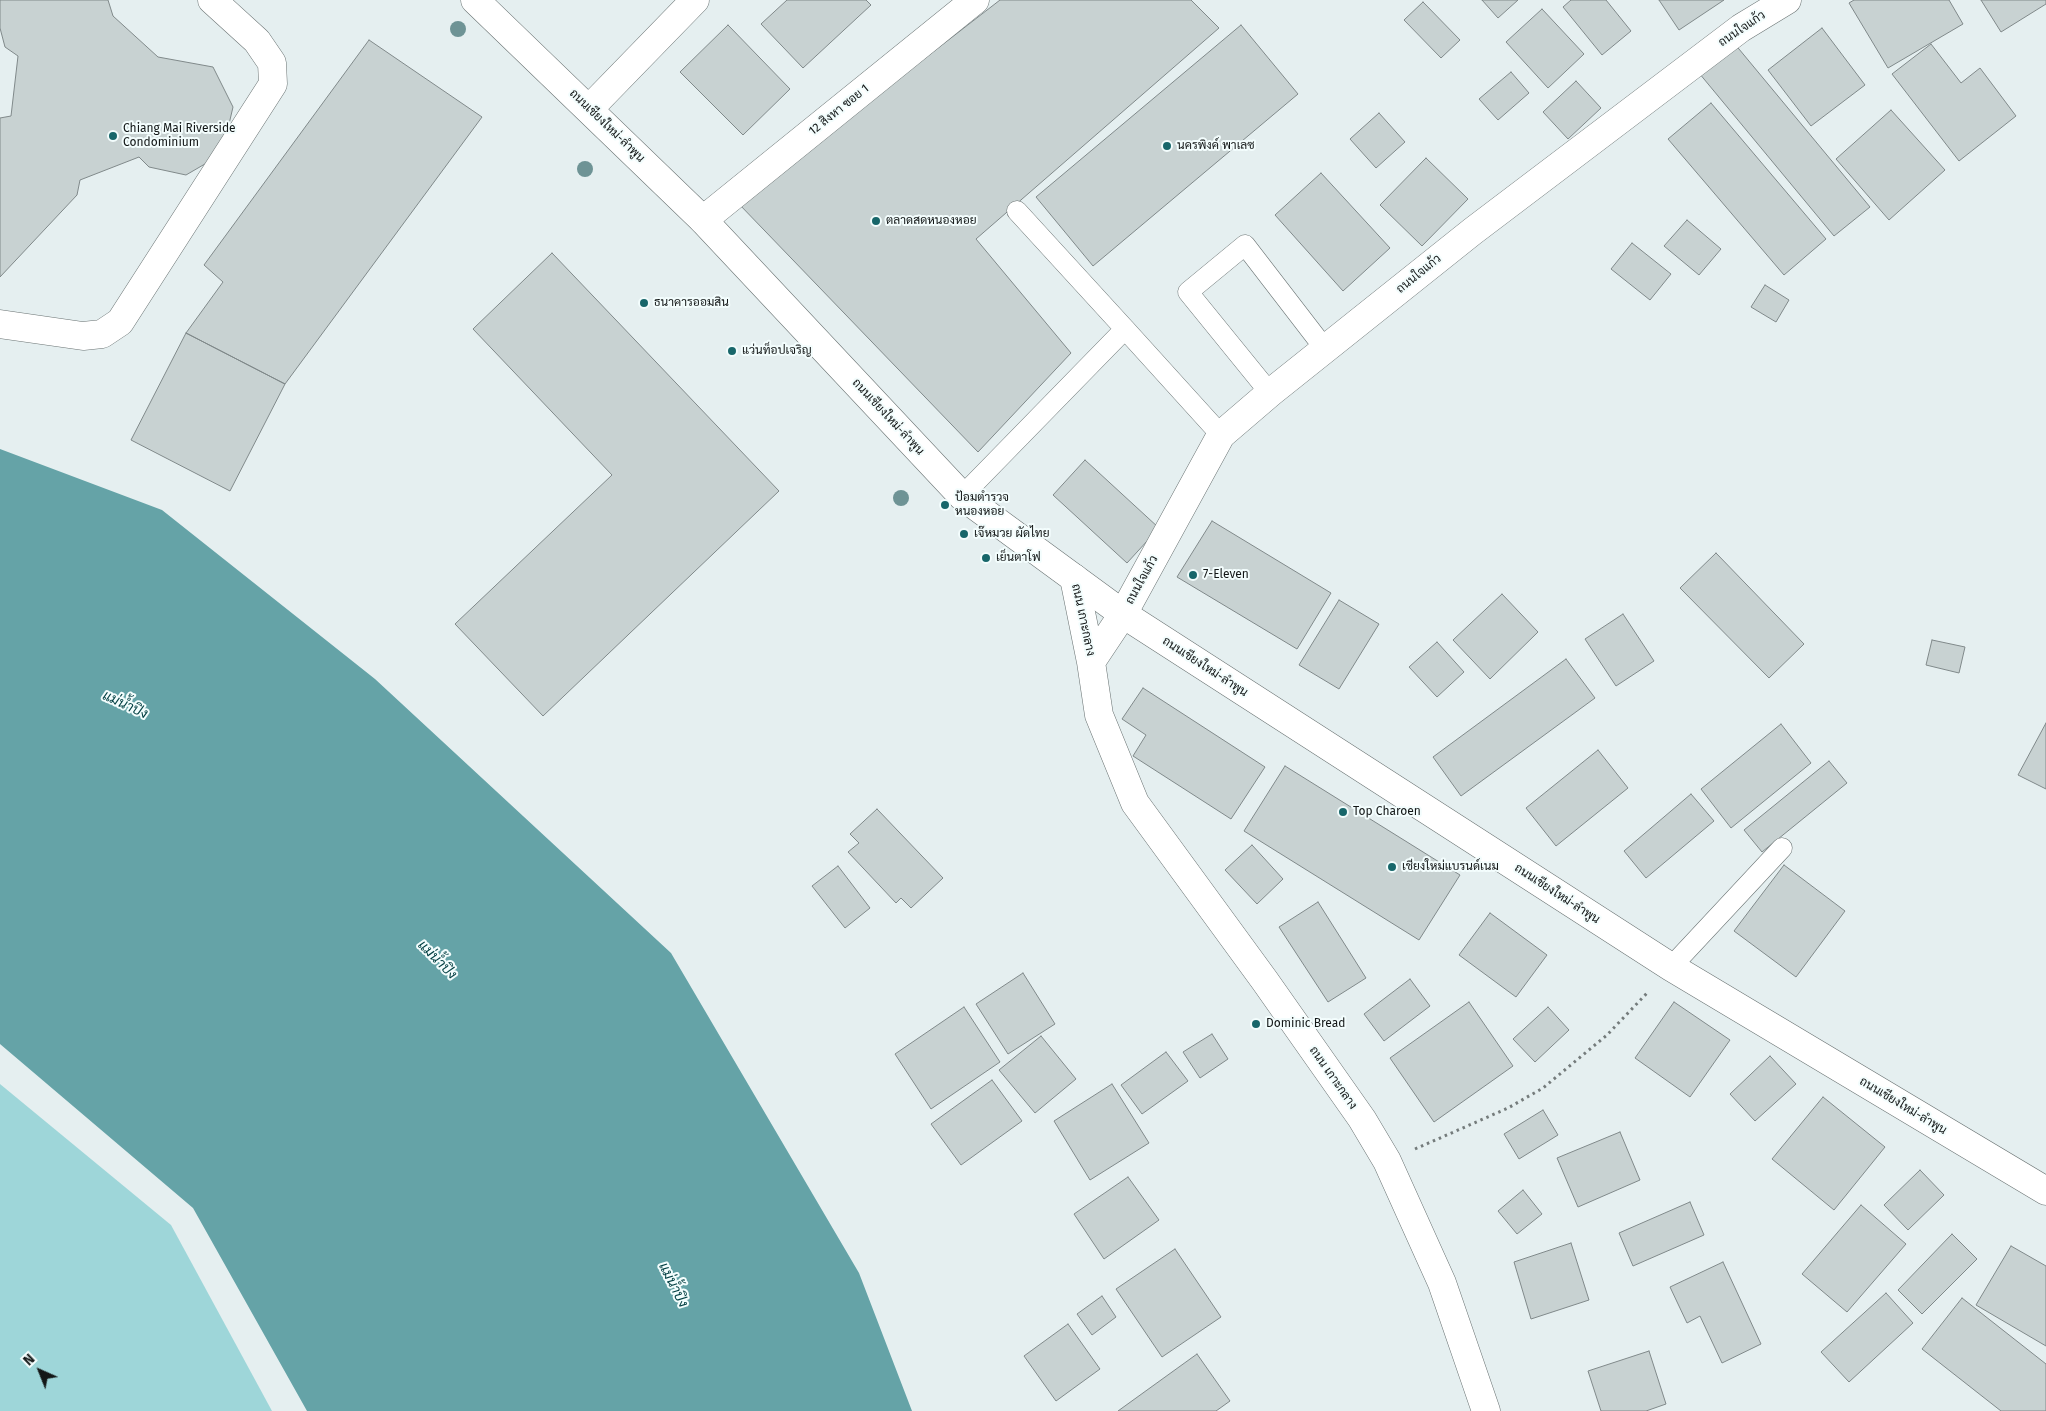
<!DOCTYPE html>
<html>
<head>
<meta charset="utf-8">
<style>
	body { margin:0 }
	#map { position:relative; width:2046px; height:1411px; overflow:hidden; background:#e5eff0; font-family:"Fira Sans",sans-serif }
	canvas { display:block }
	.north { position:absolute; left:15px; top:1346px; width:50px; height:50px; -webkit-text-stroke:4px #f3fdfd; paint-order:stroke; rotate:316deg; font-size:14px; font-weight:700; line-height:20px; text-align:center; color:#131717 }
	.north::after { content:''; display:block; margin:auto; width:18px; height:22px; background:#131717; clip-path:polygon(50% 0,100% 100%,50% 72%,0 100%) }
</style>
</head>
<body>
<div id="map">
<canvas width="2046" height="1411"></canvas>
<div class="north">N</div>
</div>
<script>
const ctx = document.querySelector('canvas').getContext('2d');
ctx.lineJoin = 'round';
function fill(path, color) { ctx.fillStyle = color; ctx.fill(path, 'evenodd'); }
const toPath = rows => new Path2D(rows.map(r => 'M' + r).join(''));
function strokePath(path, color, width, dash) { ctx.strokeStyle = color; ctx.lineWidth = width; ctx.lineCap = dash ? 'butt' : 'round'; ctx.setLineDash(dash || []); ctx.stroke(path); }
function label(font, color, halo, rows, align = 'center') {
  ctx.font = font + ' "Fira Sans",Sarabun,sans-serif'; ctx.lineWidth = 4; ctx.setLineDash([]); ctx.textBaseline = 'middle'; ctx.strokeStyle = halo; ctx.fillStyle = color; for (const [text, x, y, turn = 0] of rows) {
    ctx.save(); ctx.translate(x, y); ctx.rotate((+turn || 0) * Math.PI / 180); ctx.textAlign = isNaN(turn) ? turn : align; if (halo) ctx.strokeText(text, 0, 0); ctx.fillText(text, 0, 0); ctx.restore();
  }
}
fill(toPath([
	[0,1084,171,1225,272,1411,0,1411]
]), '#9ed6d9');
fill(toPath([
	[0,449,162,510,375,679,671,953,859,1273,912,1411,307,1411,193,1208,0,1044]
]), '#65a3a7');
const building = toPath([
	[0,0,108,0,113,16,158,57,213,67,233,107,222,154,186,175,149,167,139,157,80,180,77,195,0,277,0,118,11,116,18,56,5,47,0,28,0,0],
	[787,0,866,0,871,5,803,68,761,24,787,0],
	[1000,0,1191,0,1219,28,976,239,1071,353,978,452,738,203,1000,0],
	[1482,0,1518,0,1498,18,1482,0],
	[1571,0,1606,0,1631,31,1602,55,1563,7,1571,0],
	[1659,0,1724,0,1679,30,1659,0],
	[1854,0,1949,0,1963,24,1888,68,1849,3,1854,0],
	[1981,0,2046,0,2046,4,2001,32,1981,0],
	[1423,2,1460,40,1441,58,1404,20,1423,2],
	[1542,9,1584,54,1548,88,1506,42,1542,9],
	[728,25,790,89,743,135,680,72,728,25],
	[1241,25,1298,94,1093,266,1036,197,1241,25],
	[1822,28,1865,85,1811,126,1768,70,1822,28],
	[369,40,482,117,285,384,186,333,223,282,204,265,369,40],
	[1734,43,1870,207,1834,236,1699,73,1734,43],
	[1931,44,1961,83,1980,68,2016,116,1959,161,1892,74,1931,44],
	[1511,72,1529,93,1498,120,1479,99,1511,72],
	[1576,81,1601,108,1568,139,1543,112,1576,81],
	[1711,103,1826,239,1784,275,1668,139,1711,103],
	[1891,110,1945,170,1889,220,1836,159,1891,110],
	[1379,113,1405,142,1376,168,1350,139,1379,113],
	[1426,158,1468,199,1422,246,1380,205,1426,158],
	[1321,173,1390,248,1343,291,1275,215,1321,173],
	[1687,220,1721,249,1699,275,1664,246,1687,220],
	[1632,243,1671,274,1650,300,1611,269,1632,243],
	[552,253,779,491,543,716,455,624,612,475,473,329,552,253],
	[1765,285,1789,300,1776,322,1751,307,1765,285],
	[186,333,285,384,230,491,131,440,186,333],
	[1085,460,1159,528,1127,563,1053,495,1085,460],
	[1212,521,1331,593,1297,649,1177,577,1212,521],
	[1716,553,1804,644,1769,678,1680,588,1716,553],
	[1502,594,1538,632,1490,679,1453,640,1502,594],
	[1339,600,1379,624,1339,689,1299,665,1339,600],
	[1623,614,1654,661,1616,686,1585,639,1623,614],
	[1932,640,1965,647,1959,673,1926,665,1932,640],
	[1437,642,1464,672,1437,697,1409,667,1437,642],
	[1566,659,1595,698,1461,796,1433,757,1566,659],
	[1143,688,1265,767,1231,819,1133,756,1146,735,1122,719,1143,688],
	[2046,723,2046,789,2018,775,2046,723],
	[1781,724,1811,763,1731,828,1701,789,1781,724],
	[1598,750,1628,788,1556,846,1526,808,1598,750],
	[1829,761,1847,783,1762,852,1744,830,1829,761],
	[1285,766,1460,875,1419,940,1244,831,1285,766],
	[1691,794,1714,821,1646,878,1624,851,1691,794],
	[877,809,943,878,911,908,901,898,896,903,848,852,859,843,850,834,877,809],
	[1252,845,1283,879,1257,904,1225,870,1252,845],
	[1784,865,1845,911,1796,977,1734,931,1784,865],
	[838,866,870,908,845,928,812,886,838,866],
	[1318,902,1366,978,1328,1002,1279,927,1318,902],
	[1490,913,1547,955,1516,997,1459,955,1490,913],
	[1023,973,1055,1024,1008,1054,976,1004,1023,973],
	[1410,979,1430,1006,1384,1041,1364,1014,1410,979],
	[1469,1002,1513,1066,1434,1122,1390,1058,1469,1002],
	[1674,1002,1730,1040,1690,1097,1635,1058,1674,1002],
	[964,1007,1000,1062,931,1109,895,1054,964,1007],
	[1548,1007,1569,1030,1535,1062,1513,1039,1548,1007],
	[1212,1034,1228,1059,1200,1078,1183,1052,1212,1034],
	[1041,1036,1076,1079,1035,1113,999,1070,1041,1036],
	[1166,1052,1188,1081,1142,1114,1121,1085,1166,1052],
	[1770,1056,1796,1084,1755,1121,1730,1094,1770,1056],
	[992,1080,1022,1121,961,1165,931,1124,992,1080],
	[1112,1084,1149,1143,1090,1180,1054,1121,1112,1084],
	[1823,1097,1885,1147,1834,1210,1772,1159,1823,1097],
	[1543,1110,1558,1135,1519,1159,1504,1134,1543,1110],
	[1620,1132,1640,1180,1578,1207,1557,1158,1620,1132],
	[1920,1170,1944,1195,1908,1230,1884,1205,1920,1170],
	[1128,1177,1159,1220,1104,1259,1074,1214,1128,1177],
	[1523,1190,1542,1214,1517,1234,1498,1211,1523,1190],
	[1690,1202,1704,1235,1633,1266,1619,1233,1690,1202],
	[1861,1205,1906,1244,1847,1312,1802,1274,1861,1205],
	[1952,1234,1977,1259,1922,1314,1898,1290,1952,1234],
	[1571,1243,1589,1300,1531,1319,1514,1262,1571,1243],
	[2011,1246,2046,1266,2046,1346,1976,1305,2011,1246],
	[1175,1249,1221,1317,1162,1357,1116,1289,1175,1249],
	[1723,1262,1761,1344,1722,1363,1700,1316,1687,1323,1670,1287,1723,1262],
	[1886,1293,1913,1323,1849,1382,1821,1352,1886,1293],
	[1102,1296,1116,1317,1092,1335,1077,1314,1102,1296],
	[1962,1298,2046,1364,2046,1411,2001,1411,1922,1349,1962,1298],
	[1068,1324,1100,1369,1056,1401,1024,1356,1068,1324],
	[1649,1351,1666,1404,1646,1411,1601,1411,1588,1371,1649,1351],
	[1197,1354,1230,1401,1216,1411,1118,1411,1197,1354]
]);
fill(building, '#c8d2d2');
strokePath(building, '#80898a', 1);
const service = toPath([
	[1017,211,1125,329],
	[1270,393,1188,292,1245,245,1325,349],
	[962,496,1125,329,1221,435],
	[1671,967,1782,848]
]);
const minor = toPath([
	[590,108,695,0],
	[703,220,975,0],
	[0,324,83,336,102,334,120,322,273,84,272,63,257,41,212,0],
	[1074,578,1091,662,1099,715,1135,803,1265,981,1362,1119,1387,1161,1442,1283,1486,1411],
	[1091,662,1123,614,1221,435,1270,393,1473,231,1741,28,1787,0]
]);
const secondary = toPath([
	[475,0,703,220,962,496,1123,614,1671,967,2046,1191]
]);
strokePath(service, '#6a7373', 21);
strokePath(minor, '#6a7373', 29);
strokePath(secondary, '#6a7373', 29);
strokePath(toPath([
	[1415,1149,1508,1108,1543,1088,1607,1035,1649,991]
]), '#747b7b', 3, [2.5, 4]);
strokePath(service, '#fff', 20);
strokePath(minor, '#fff', 28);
strokePath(secondary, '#fff', 28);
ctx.fillStyle = '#6e9395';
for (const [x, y] of [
	[458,29],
	[585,169],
	[901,498]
]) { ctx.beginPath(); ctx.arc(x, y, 8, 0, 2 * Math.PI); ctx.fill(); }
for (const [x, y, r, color] of [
	[113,136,5,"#17666a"],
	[1167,146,5,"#17666a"],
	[876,221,5,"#17666a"],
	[644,303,5,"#17666a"],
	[732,351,5,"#17666a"],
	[945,505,5,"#17666a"],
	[964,534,5,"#17666a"],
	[986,558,5,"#17666a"],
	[1193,575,5,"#17666a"],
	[1343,812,5,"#17666a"],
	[1392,867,5,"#17666a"],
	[1256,1024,5,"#17666a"]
]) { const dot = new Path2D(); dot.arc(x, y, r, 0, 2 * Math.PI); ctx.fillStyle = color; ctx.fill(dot); strokePath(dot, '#f3fdfd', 2); }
label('12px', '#131717', '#f3fdfd', [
	["ถนนใจแก้ว",1742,29,-34],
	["12 สิงหา ซอย 1",839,110,-39],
	["ถนนเชียงใหม่-ลำพูน",607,126,44],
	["ถนนใจแก้ว",1419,274,-39],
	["ถนนเชียงใหม่-ลำพูน",888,417,47],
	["ถนนใจแก้ว",1142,580,-61],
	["ถนน เกาะกลาง",1083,620,78],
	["ถนนเชียงใหม่-ลำพูน",1205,667,33],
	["ถนนเชียงใหม่-ลำพูน",1557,894,33],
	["ถนน เกาะกลาง",1333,1078,55],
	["ถนนเชียงใหม่-ลำพูน",1903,1106,31]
]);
label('12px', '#131717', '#f3fdfd', [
	["Chiang Mai Riverside",123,129],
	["Condominium",123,143],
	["นครพิงค์ พาเลซ",1177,146],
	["ตลาดสดหนองหอย",886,221],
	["ธนาคารออมสิน",654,303],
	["แว่นท็อปเจริญ",742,351],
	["ป้อมตำรวจ",955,498],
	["หนองหอย",955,512],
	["เจ๊หมวย ผัดไทย",974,534],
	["เย็นตาโฟ",996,558],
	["7-Eleven",1203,575],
	["Top Charoen",1353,812],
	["เชียงใหม่แบรนด์เนม",1402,867],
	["Dominic Bread",1266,1024]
], 'left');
label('italic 14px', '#003e41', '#f3fdfd', [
	["แม่น้ำปิง",125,705,25],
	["แม่น้ำปิง",437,960,45],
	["แม่น้ำปิง",673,1285,63]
]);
</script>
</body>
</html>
